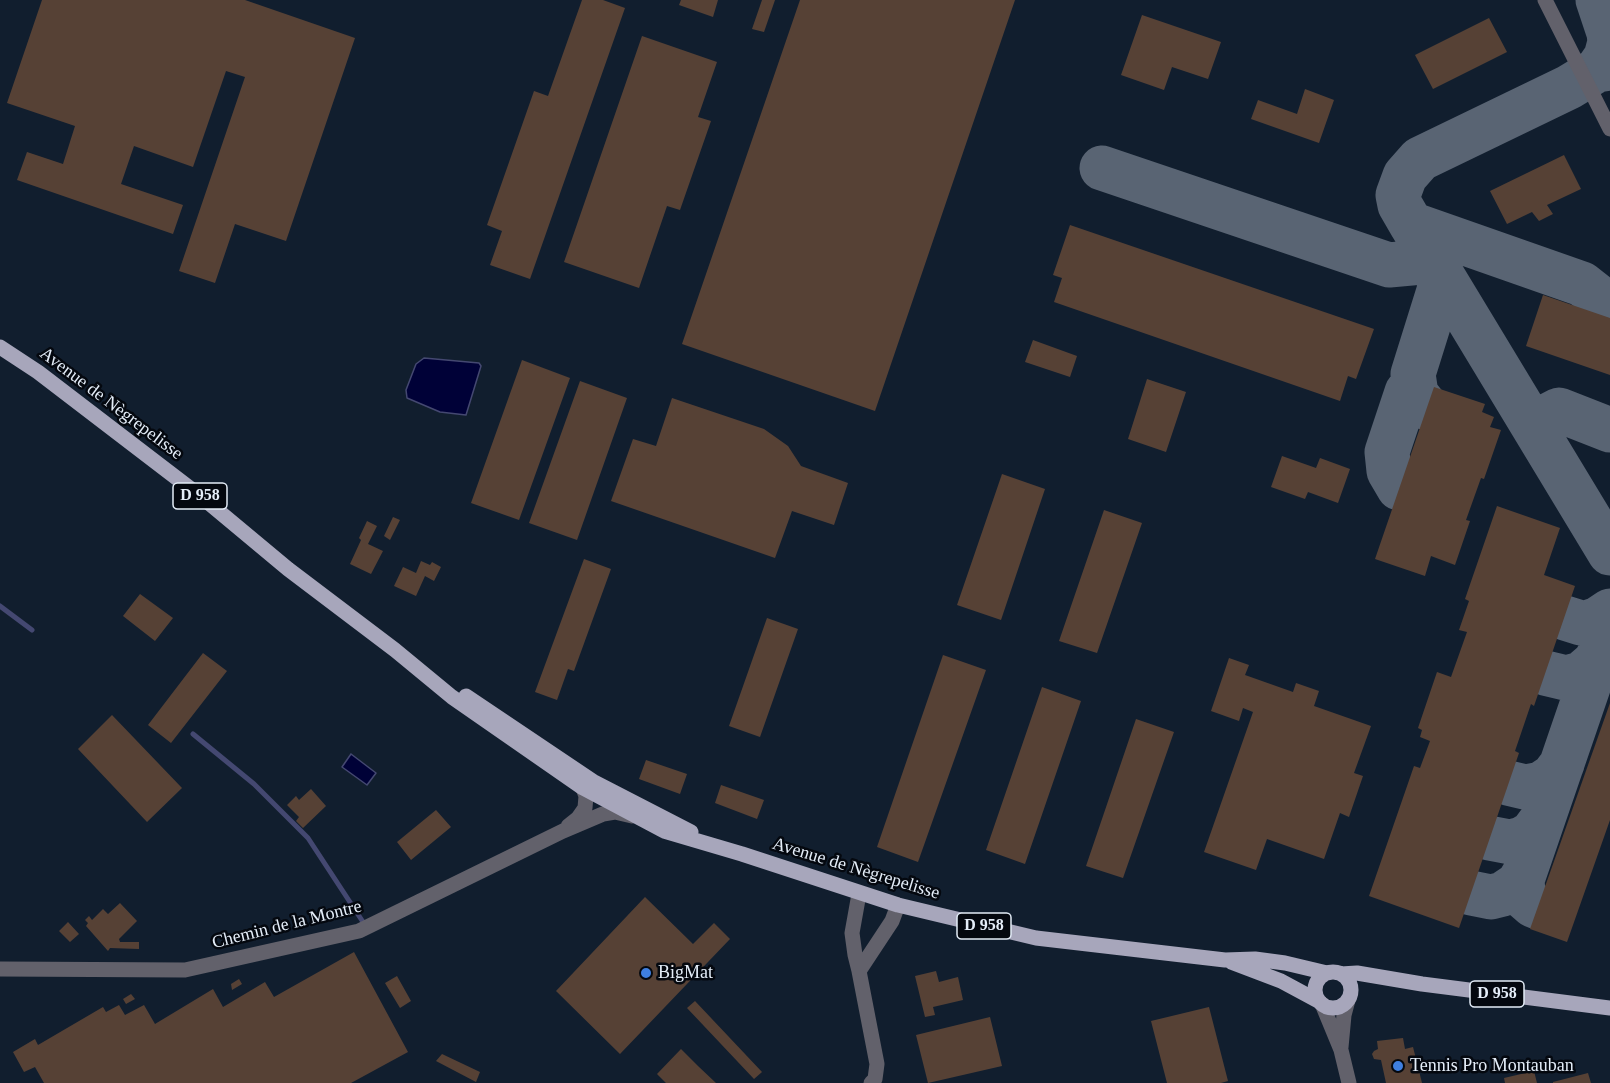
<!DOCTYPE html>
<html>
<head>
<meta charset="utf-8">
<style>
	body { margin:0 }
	canvas { display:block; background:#111e2e }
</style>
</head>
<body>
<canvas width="1610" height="1083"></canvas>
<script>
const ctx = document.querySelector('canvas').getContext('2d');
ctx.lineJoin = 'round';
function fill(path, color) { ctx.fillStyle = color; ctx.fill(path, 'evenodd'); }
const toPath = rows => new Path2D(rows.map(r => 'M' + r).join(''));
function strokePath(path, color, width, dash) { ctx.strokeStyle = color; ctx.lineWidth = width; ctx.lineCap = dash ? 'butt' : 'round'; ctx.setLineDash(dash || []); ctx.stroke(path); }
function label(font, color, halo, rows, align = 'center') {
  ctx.font = font + ' "Times New Roman",serif'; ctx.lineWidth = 5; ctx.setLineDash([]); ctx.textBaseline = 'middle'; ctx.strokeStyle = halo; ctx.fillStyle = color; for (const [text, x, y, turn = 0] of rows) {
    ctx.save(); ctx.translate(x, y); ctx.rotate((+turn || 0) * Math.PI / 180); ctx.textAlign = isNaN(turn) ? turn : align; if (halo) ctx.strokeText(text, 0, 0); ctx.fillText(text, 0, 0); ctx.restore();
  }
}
const water = toPath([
	[424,358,479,363,481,366,466,415,440,412,407,398,406,390,416,364,424,358],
	[351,754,376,773,367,785,342,767,351,754]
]);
fill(water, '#000137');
strokePath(water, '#444871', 1.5);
strokePath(toPath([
	[0,606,32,630],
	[193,734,254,784,308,838,363,922]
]), '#444871', 5);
strokePath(toPath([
	[1610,68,1597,70,1569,87,1420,159,1405,176,1398,195,1400,205,1411,224,1610,553],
	[1597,70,1606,57,1610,42,1609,33,1598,0],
	[1102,168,1389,265,1433,261],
	[1411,224,1582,284,1596,295,1599,304,1598,314],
	[1427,408,1416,394,1413,374,1443,278],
	[1532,424,1559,410,1610,430],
	[1399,488,1389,471,1387,452,1407,392],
	[1565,618,1581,623,1589,622,1598,619,1610,611],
	[1545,673,1566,678,1581,674,1595,662,1601,651],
	[1508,783,1525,787,1541,784,1553,776,1562,764],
	[1489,838,1510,842,1522,839,1532,833,1543,818],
	[1471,893,1491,897,1503,894,1518,884,1524,874],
	[1538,907,1533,905,1525,898,1523,893,1522,880,1610,623]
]), '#596473', 45);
fill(toPath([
	[42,0,245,0,355,38,286,241,235,224,215,283,179,271,245,77,226,71,193,167,134,146,121,184,183,205,173,234,17,180,27,152,63,164,75,126,7,103],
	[582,0,603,0,625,8,530,279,490,265,502,231,487,225,534,91,548,96],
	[681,0,718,0,713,17,679,5],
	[762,0,775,0,764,32,752,29],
	[800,0,1015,0,875,411,682,344],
	[1142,15,1221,42,1208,79,1172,67,1164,90,1121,75],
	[1489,18,1507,52,1433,89,1415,55],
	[642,36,717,62,698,117,711,121,680,210,667,206,639,288,564,262],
	[1305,89,1334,100,1319,143,1251,119,1258,100,1297,114],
	[1564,155,1581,189,1547,205,1553,214,1539,221,1532,212,1507,224,1490,191],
	[1070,225,1374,329,1356,379,1348,376,1340,401,1054,302,1062,278,1053,275],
	[1543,295,1610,318,1610,375,1526,346],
	[1033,340,1077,356,1070,377,1025,362],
	[522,360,570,378,519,520,471,503],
	[1147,379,1186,392,1166,452,1128,439],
	[580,381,627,398,577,540,529,523],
	[1434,387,1485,404,1482,412,1494,417,1490,427,1501,430,1484,479,1481,478,1466,520,1470,521,1455,565,1431,556,1425,576,1375,559],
	[672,398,764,429,788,446,801,466,848,483,834,525,792,511,775,558,611,501,633,439,656,446],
	[1282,456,1316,468,1320,458,1350,469,1338,503,1308,492,1305,499,1271,487],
	[1002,474,1045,489,1001,620,957,605],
	[1497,506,1560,528,1544,575,1575,586,1534,706,1531,704,1515,751,1519,753,1459,928,1369,896,1414,766,1420,768,1430,741,1420,737,1422,730,1418,728,1437,672,1451,677,1467,632,1459,630,1469,601,1465,599],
	[1104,510,1142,523,1097,653,1059,641],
	[393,517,400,520,390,540,384,536],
	[367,521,377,526,368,544,383,551,371,574,350,564,361,540,359,538],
	[584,559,611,569,574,671,568,669,557,700,535,692],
	[421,561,430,565,432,562,441,567,434,581,425,576,416,596,394,586,403,567,416,573],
	[140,594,173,618,155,641,123,616],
	[767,618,798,629,760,737,729,726],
	[203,653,227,671,171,743,148,725],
	[943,655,986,670,918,862,877,847],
	[1229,658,1249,665,1245,675,1293,692,1296,683,1319,691,1314,706,1371,726,1354,773,1363,776,1349,817,1340,813,1324,859,1267,839,1256,870,1204,852,1253,712,1243,708,1239,721,1211,711],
	[1042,687,1081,701,1025,864,986,850],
	[1610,703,1610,820,1567,942,1530,929],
	[112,715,182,788,147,822,78,749],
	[1136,719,1174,732,1123,878,1086,866],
	[646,760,687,774,680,794,639,779],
	[721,785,764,800,757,819,715,803],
	[311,789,326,806,303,828,296,821,299,817,287,805,296,796,299,800],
	[436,810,451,827,411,860,397,842],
	[645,897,693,944,714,923,730,939,620,1054,556,991],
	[120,903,137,921,119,939,120,942,139,942,139,949,110,948,108,951,86,926,88,923,85,920,89,916,92,920,103,909,108,914],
	[68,922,79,934,70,942,59,931],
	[354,952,408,1052,351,1083,44,1083,35,1067,24,1072,13,1052,35,1039,38,1045,103,1007,106,1012,119,1005,125,1015,144,1005,155,1024,213,989,223,1007,265,982,274,997],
	[936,971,939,982,958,977,963,1000,933,1007,935,1015,925,1017,915,976],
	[397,976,411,1001,400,1008,385,983],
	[239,979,242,984,232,990,231,984],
	[131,994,135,999,126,1004,123,999],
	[695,1001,762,1072,754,1079,687,1008],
	[1209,1007,1228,1081,1221,1083,1167,1083,1151,1021],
	[990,1017,1002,1066,928,1083,916,1035],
	[1403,1038,1405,1049,1413,1047,1422,1083,1386,1083,1381,1060,1374,1059,1372,1054,1374,1051,1378,1049,1377,1041],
	[681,1049,698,1066,716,1083,666,1083,657,1074],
	[442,1054,480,1072,476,1082,436,1061],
	[1534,1071,1537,1083,1505,1083,1504,1078],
	[1588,1073,1591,1083,1553,1083,1553,1082]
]), '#564135');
strokePath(toPath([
	[1545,0,1610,129],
	[568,826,578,818,585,808,586,796,583,788],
	[859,894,852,933,855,955,859,971,877,1064,875,1079,871,1083],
	[0,969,185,970,359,931,563,831,603,814,615,812,632,816],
	[859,971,892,921,898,905],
	[1322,1004,1341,1050,1349,1083],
	[1341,1047,1344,1015,1348,1000]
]), '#62616b', 15);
strokePath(toPath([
	[0,347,38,372,204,499,288,569,395,650,452,697,583,788,664,831,742,854,898,905,1036,938,1225,960,1255,959,1285,963,1327,973],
	[466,696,594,782,691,832],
	[1231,962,1281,981,1320,1002],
	'1315 990a18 18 0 1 1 36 0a18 18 0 1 1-36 0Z',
	[1341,974,1357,973,1422,984,1610,1008]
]), '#a7a6bb', 15);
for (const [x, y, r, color] of [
	[646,973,6,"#3f7fe0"],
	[1398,1066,6,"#3f7fe0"]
]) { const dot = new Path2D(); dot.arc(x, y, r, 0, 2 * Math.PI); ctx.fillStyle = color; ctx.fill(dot); strokePath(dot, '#04080f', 2); }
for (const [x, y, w] of [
	[200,496,54],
	[984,926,54],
	[1497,994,54]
]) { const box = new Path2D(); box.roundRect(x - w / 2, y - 13, w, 26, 4.5); ctx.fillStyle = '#04080f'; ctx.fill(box); strokePath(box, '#e4edf8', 1.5); }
label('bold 16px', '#e4edf8', null, [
	["D 958",200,496],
	["D 958",984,926],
	["D 958",1497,994]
]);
label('18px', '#e4edf8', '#04080f', [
	["Avenue de Nègrepelisse",111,404,37],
	["Avenue de Nègrepelisse",856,869,17],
	["Chemin de la Montre",287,925,-14]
]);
label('18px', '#e4edf8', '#04080f', [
	["BigMat",658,973],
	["Tennis Pro Montauban",1410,1066]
], 'left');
</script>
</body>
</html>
